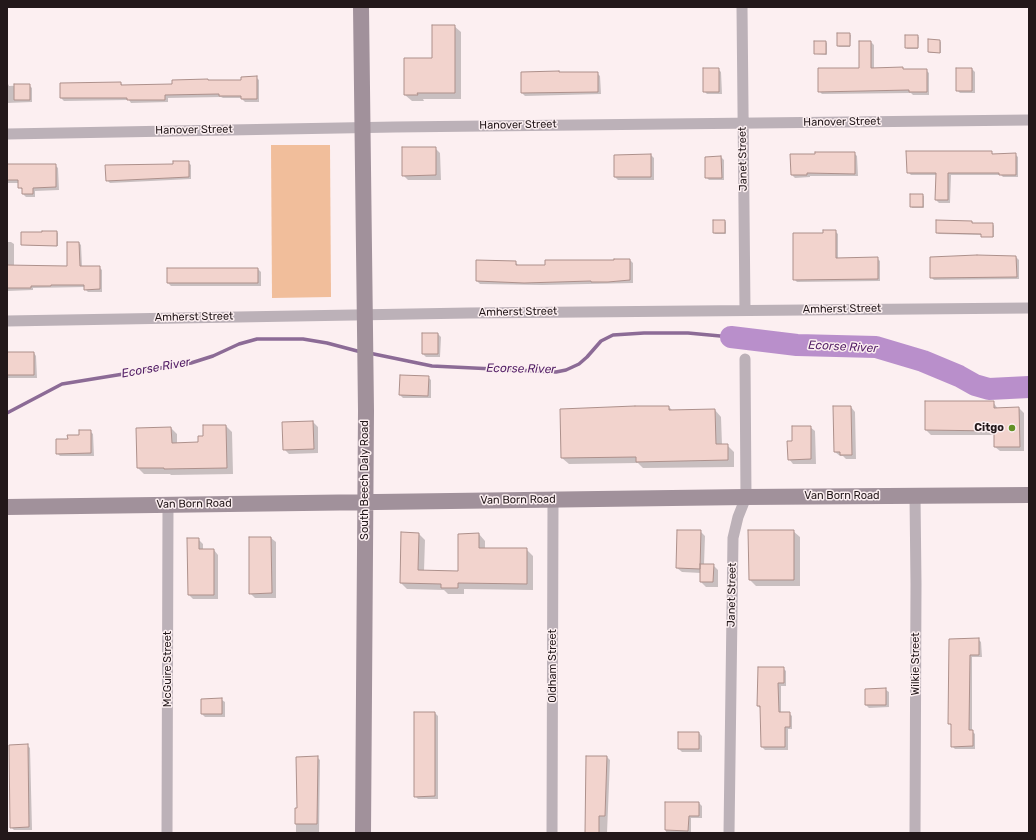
<!DOCTYPE html>
<html>
<head>
<meta charset="utf-8">
<style>
	body { margin:0 }
	#map { position:relative; width:1036px; height:840px; overflow:hidden; background:#fceff1; font-family:Rubik,sans-serif }
	canvas { display:block }
	.frame { position:absolute; inset:0; border:8px solid #23181a; pointer-events:none }
</style>
</head>
<body>
<div id="map">
<canvas width="1036" height="840"></canvas>
<div class="frame"></div>
</div>
<script>
const ctx = document.querySelector('canvas').getContext('2d');
ctx.lineJoin = 'round';
function fill(path, color) { ctx.fillStyle = color; ctx.fill(path, 'evenodd'); }
const toPath = rows => new Path2D(rows.map(r => 'M' + r).join(''));
function strokePath(path, color, width, dash) { ctx.strokeStyle = color; ctx.lineWidth = width; ctx.lineCap = dash ? 'butt' : 'round'; ctx.setLineDash(dash || []); ctx.stroke(path); }
function label(font, color, halo, rows, align = 'center') {
  ctx.font = font + ' Rubik,sans-serif'; ctx.lineWidth = 3; ctx.setLineDash([]); ctx.textBaseline = 'middle'; ctx.strokeStyle = halo; ctx.fillStyle = color; for (const [text, x, y, turn = 0] of rows) {
    ctx.save(); ctx.translate(x, y); ctx.rotate((+turn || 0) * Math.PI / 180); ctx.textAlign = isNaN(turn) ? turn : align; if (halo) ctx.strokeText(text, 0, 0); ctx.fillText(text, 0, 0); ctx.restore();
  }
}
fill(toPath([
	[271,145,330,145,331,297,272,298]
]), '#f1be9b');
fill(toPath([
	[454,26,461,32,461,99,423,99,424,101,412,101,405,95,433,59],
	[849,34,851,35,850,47,839,47,838,46],
	[917,36,919,37,918,49,907,49,906,47],
	[929,40,940,41,941,42,941,53,930,53,929,52],
	[826,42,827,43,827,55,816,54,815,53],
	[871,42,874,45,874,69,926,70,929,73,929,95,913,95,911,93,822,94,819,91,860,69],
	[718,69,721,72,722,94,707,94,704,91],
	[972,69,975,72,975,93,960,93,957,90],
	[597,73,600,76,601,94,525,96,522,93],
	[256,77,259,80,259,102,245,102,241,98,223,98,221,97,168,98,168,102,131,103,129,100,64,101,61,98,61,84,121,83,123,86,173,85,173,81,208,80,210,81,242,81],
	[7,82,9,86,29,85,32,88,32,102,7,103],
	[435,148,440,153,441,180,408,180,403,175],
	[991,152,994,155,1015,154,1018,157,1018,177,1003,177,1001,175,951,175,950,203,939,203,936,200,936,175,911,175,908,172],
	[854,153,857,156,858,176,810,176,810,177,795,178,792,175],
	[651,155,654,158,654,180,618,180,615,177],
	[721,157,724,160,724,180,709,180,706,177],
	[188,162,191,165,191,179,110,183,107,180],
	[55,165,58,168,59,190,35,191,35,197,26,197,23,194,23,190,19,187,19,183,7,183,7,166],
	[922,195,924,196,924,208,912,208,911,206],
	[714,221,725,221,726,222,726,234,715,234,714,233],
	[972,222,973,223,993,224,994,226,994,237,983,237,982,235,939,234,937,233],
	[835,231,838,234,838,259,877,258,880,261,880,281,797,282,794,279,824,234],
	[57,232,58,233,58,246,23,245,22,244],
	[7,242,11,242,14,244,14,266,68,267,79,243,81,245,82,267,99,267,102,270,102,292,88,292,85,289,85,287,33,288,33,290,7,291],
	[1016,257,1019,260,1019,279,934,280,931,277],
	[630,260,633,263,633,283,542,285,480,284,477,281,515,262,518,265,546,266],
	[258,269,261,272,261,286,171,286,168,283],
	[438,334,441,337,440,357,426,357,423,354],
	[7,353,34,353,36,356,37,378,7,378],
	[428,377,431,380,431,398,403,398,400,395],
	[926,402,993,402,998,409,1019,408,1024,413,1024,451,1000,451,995,447,995,435,931,435,926,430],
	[669,407,673,411,715,410,721,417,722,445,727,445,734,452,734,467,643,468,638,463,569,464,562,458],
	[851,407,855,412,856,459,846,459,843,456,840,456,835,452],
	[313,422,318,427,318,453,289,454,284,449],
	[226,426,232,432,233,474,171,475,170,474,144,474,138,468,137,429,171,428,177,434,177,444,199,443,204,437],
	[810,427,815,431,816,464,793,464,789,459],
	[90,431,93,434,94,456,60,456,57,453,69,440,80,436],
	[700,531,705,536,704,565,713,565,718,570,718,587,706,587,701,582,701,573,682,572,677,568],
	[749,531,793,531,800,537,800,586,756,586,750,580],
	[419,534,425,540,424,571,458,572,479,534,485,541,485,549,526,549,533,556,533,590,464,589,464,594,448,594,444,590,407,589,401,583],
	[271,538,276,542,276,598,255,598,250,593],
	[198,539,203,544,203,550,214,550,218,555,218,599,193,599,189,595],
	[978,639,981,642,982,657,972,657,972,731,975,734,975,749,955,749,952,746,952,726,949,723,950,640],
	[783,668,786,671,786,686,781,686,781,713,789,713,792,716,792,729,788,729,788,750,765,750,762,747,761,709,758,706],
	[886,690,889,692,889,707,869,708,866,705],
	[202,700,222,700,225,702,225,717,205,717,202,714],
	[415,713,435,713,438,716,438,799,418,799,415,796],
	[699,733,702,736,702,752,682,752,679,749],
	[27,745,30,748,32,830,14,830,11,827],
	[317,757,320,760,319,833,296,833,296,809,298,809],
	[607,757,610,760,607,833,586,833],
	[666,803,699,803,702,806,702,818,691,818,691,833,666,833]
]), '#0003');
strokePath(toPath([
	[369,353,432,366,556,372,566,370,579,364,587,357,601,341,613,335,644,333,688,333,731,337],
	[7,413,62,384,191,363,213,356,239,344,257,339,303,339,327,343,361,352]
]), '#8c6b96', 3.5);
strokePath(toPath([
	[731,337,797,345,876,347,923,361,959,376,975,385,989,389,1029,387]
]), '#b98fcb', 22);
const building = toPath([
	[432,25,455,25,455,93,417,93,418,95,404,95,404,58,432,58,432,25],
	[837,33,850,33,850,46,837,46,837,33],
	[905,35,918,35,918,48,905,48,905,35],
	[928,39,940,40,940,53,928,52,928,39],
	[814,41,826,41,826,54,814,54,814,41],
	[859,41,871,41,871,68,903,67,903,69,927,69,927,92,909,92,909,90,818,92,818,68,859,68,859,41],
	[703,68,719,68,719,92,703,92,703,68],
	[956,68,972,68,972,91,956,91,956,68],
	[559,71,559,72,598,72,598,92,521,93,521,72,559,71],
	[257,76,257,99,241,99,241,96,219,96,219,94,165,95,165,100,127,100,127,98,60,98,60,83,121,82,121,85,172,84,172,80,208,79,208,80,241,80,241,77,257,76],
	[14,84,30,84,30,100,14,100,14,84],
	[402,147,436,147,436,175,402,176,402,147],
	[906,151,992,151,992,154,1016,153,1016,175,999,175,999,173,948,173,948,200,935,200,936,173,907,173,906,151],
	[815,152,855,152,855,174,807,173,807,175,791,175,790,154,815,154,815,152],
	[651,154,651,177,614,177,614,155,651,154],
	[721,156,722,178,705,178,705,157,721,156],
	[173,161,189,161,189,177,106,181,105,165,173,164,173,161],
	[7,164,56,164,56,187,33,188,33,194,22,194,22,188,18,188,18,180,7,180,7,164],
	[910,194,923,194,923,207,910,207,910,194],
	[713,220,725,220,725,233,713,233,713,220],
	[936,220,972,221,972,223,993,223,993,237,981,237,981,234,936,233,936,220],
	[823,230,836,230,836,258,878,257,878,279,793,280,793,233,823,233,823,230],
	[42,231,57,231,57,246,21,245,21,232,42,232,42,231],
	[67,242,79,242,80,266,100,266,100,289,84,290,84,285,51,285,51,286,31,286,31,288,7,288,7,265,67,266,67,242],
	[977,255,1016,256,1017,277,930,278,930,257,977,255],
	[614,259,630,259,630,280,608,282,591,282,591,281,524,283,476,281,476,260,516,261,516,265,545,265,545,260,614,260,614,259],
	[167,268,258,268,258,283,167,283,167,268],
	[422,333,438,333,438,354,422,354,422,333],
	[7,352,34,352,34,375,7,375,7,352],
	[400,375,429,376,428,396,399,395,400,375],
	[925,401,994,401,994,408,1019,407,1020,447,994,447,994,431,925,430,925,401],
	[635,406,669,406,669,410,715,409,716,444,728,444,728,460,636,462,636,457,561,458,560,409,635,406],
	[833,406,851,406,852,455,840,455,840,452,834,452,833,406],
	[313,421,314,449,283,450,282,422,313,421],
	[203,425,226,425,227,468,164,469,164,468,137,468,136,428,171,427,172,443,198,442,198,436,203,436,203,425],
	[792,426,811,426,811,459,788,460,787,441,792,441,792,426],
	[79,430,91,430,91,453,56,454,56,439,68,439,67,435,79,435,79,430],
	[677,530,701,530,700,569,676,568,677,530],
	[748,530,794,530,794,580,749,580,748,530],
	[401,532,419,533,418,570,458,571,458,534,479,533,479,548,527,548,527,584,458,583,458,588,441,588,441,584,400,583,401,532],
	[249,537,271,537,272,593,249,594,249,537],
	[187,538,199,538,199,549,214,549,214,595,188,595,187,538],
	[700,564,714,564,713,582,700,582,700,564],
	[979,638,979,655,970,655,969,730,973,730,973,746,951,747,951,724,948,724,949,639,979,638],
	[758,667,784,667,784,683,778,683,779,712,790,712,790,727,785,727,785,747,761,747,760,706,757,706,758,667],
	[886,688,886,705,865,705,865,689,886,688],
	[222,698,222,714,201,714,201,699,222,698],
	[414,712,435,712,435,796,414,797,414,712],
	[678,732,699,732,699,749,678,749,678,732],
	[28,744,29,827,10,828,9,745,28,744],
	[318,756,317,824,295,824,295,808,297,808,296,757,318,756],
	[586,756,607,756,605,816,599,816,599,833,585,833,586,756],
	[665,802,699,802,699,816,689,816,688,831,665,830,665,802]
]);
fill(building, '#f2d3cd');
strokePath(building, '#ad908b', 1);
strokePath(toPath([
	[742,7,745,310],
	[7,134,395,127,1029,120],
	[7,321,469,313,1029,308],
	[167,833,168,505],
	[552,833,553,500],
	[729,833,733,538,738,517,746,497,745,359],
	[915,833,916,584,915,496]
]), '#bcb1b8', 11);
strokePath(toPath([
	[361,7,366,411,363,833],
	[7,507,746,497,1029,495]
]), '#a1919b', 16);
for (const [x, y, r, color] of [
	[1012,428,4,"#629025"]
]) { const dot = new Path2D(); dot.arc(x, y, r, 0, 2 * Math.PI); ctx.fillStyle = color; ctx.fill(dot); strokePath(dot, '#fceff1', 1.5); }
label('11px', '#23181a', '#fceff1', [
	["Hanover Street",842,122,-1],
	["Hanover Street",518,125,-1],
	["Hanover Street",194,130,-1],
	["Janet Street",743,159,-91],
	["Amherst Street",842,309,-1],
	["Amherst Street",518,312,-1],
	["Amherst Street",194,317,-1],
	["South Beech Daly Road",365,480,-90],
	["Van Born Road",842,496],
	["Van Born Road",518,500,-1],
	["Van Born Road",194,504,-1],
	["Janet Street",732,595,-89],
	["Wilkie Street",916,664,-90],
	["Oldham Street",553,666,-90],
	["McGuire Street",168,669,-90]
]);
label('bold 11px', '#23181a', '#fceff1', [
	["Citgo",1004,428]
], 'right');
label('italic 12px', '#521d65', '#fceff1', [
	["Ecorse River",843,347,3],
	["Ecorse River",156,368,-10],
	["Ecorse River",521,369,1]
]);
</script>
</body>
</html>
